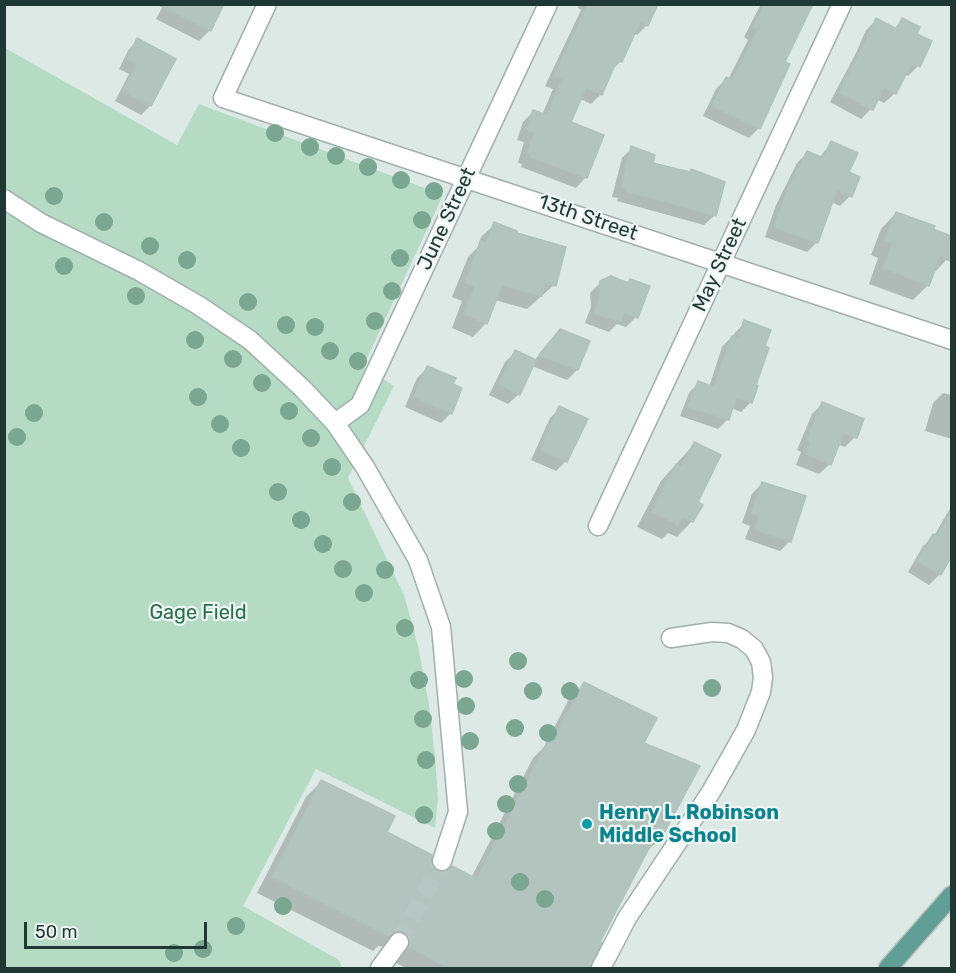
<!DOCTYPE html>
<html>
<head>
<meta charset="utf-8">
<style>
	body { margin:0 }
	#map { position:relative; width:956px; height:973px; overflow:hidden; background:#dde9e5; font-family:Rubik,sans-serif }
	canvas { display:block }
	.frame { position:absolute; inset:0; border:6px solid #1f3834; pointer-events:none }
	.scale { position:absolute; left:24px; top:922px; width:183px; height:27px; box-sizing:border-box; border:3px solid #1f3834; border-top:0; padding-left:8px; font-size:18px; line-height:21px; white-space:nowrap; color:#1f3834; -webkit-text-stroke:4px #edf6f3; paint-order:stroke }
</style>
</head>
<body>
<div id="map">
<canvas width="956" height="973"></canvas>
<div class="frame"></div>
<div class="scale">50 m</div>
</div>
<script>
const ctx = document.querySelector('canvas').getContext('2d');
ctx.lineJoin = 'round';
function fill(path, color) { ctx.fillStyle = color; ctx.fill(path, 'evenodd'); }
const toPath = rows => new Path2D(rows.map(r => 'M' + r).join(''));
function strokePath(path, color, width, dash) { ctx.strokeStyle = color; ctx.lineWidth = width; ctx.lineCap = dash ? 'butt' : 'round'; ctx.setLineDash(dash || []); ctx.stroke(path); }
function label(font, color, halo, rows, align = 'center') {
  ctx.font = font + ' Rubik,sans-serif'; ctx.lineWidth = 4.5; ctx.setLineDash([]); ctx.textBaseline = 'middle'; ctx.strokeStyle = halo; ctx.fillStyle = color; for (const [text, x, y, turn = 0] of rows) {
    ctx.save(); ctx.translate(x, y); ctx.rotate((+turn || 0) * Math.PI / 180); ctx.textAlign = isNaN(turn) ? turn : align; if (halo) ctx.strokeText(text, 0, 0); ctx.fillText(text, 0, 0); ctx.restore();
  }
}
fill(toPath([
	[5,48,177,145,199,104,443,195,363,367,394,386,348,478,404,595,418,646,429,705,435,756,438,798,435,828,316,769,243,906,339,960,342,968,5,968]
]), '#b5dbc4');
fill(toPath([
	[164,4,222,4,209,31,199,41,156,19],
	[579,4,656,4,647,25,637,35,633,33,621,61,611,71,601,94,591,104,580,99,569,123,602,136,586,177,576,188,521,167,522,164,518,163,524,142,517,140,523,122,533,112,542,115,553,89,545,86,581,10,578,8],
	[761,4,812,4,783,62,759,128,749,138,703,116,716,89,726,79,728,80,748,40,744,37],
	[876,20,894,29,902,20,915,35,918,66,908,76,905,74,895,93,884,103,876,99,871,109,861,119,830,102,856,53,866,30],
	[138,40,174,59,150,106,141,115,115,101,129,74,119,69,129,49],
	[832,142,850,196,840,206,831,202,817,242,807,252,765,237,776,205,797,163,807,153,819,158],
	[632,148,651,164,715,215,704,225,617,201,618,198,612,197,622,158],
	[896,213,952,238,952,248,947,259,932,275,928,285,913,300,869,284,878,258,871,255,881,229],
	[495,224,554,285,527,309,495,300,486,323,473,337,452,328,462,301,452,297,468,257,477,248,481,237],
	[630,281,636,317,626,327,617,324,609,332,585,323,591,307,590,293,601,282,627,284],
	[745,322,754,386,751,402,741,412,731,408,728,419,718,429,680,416,689,393,698,383,709,387,722,347],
	[550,341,588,341,577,370,567,380,532,366,519,394,508,404,489,395,505,362,515,352,534,361],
	[427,368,451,385,451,413,441,423,405,407,417,378],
	[943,393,952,395,952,439,925,431,933,403],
	[822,404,855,437,845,447,837,444,830,464,819,474,796,465,801,452,797,450,812,414],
	[560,408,566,461,556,471,531,460,550,418],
	[694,444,696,503,692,521,677,537,668,533,662,539,637,527,661,481],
	[762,483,790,541,780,551,745,539,750,526,742,523,752,494],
	[952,505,952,554,940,574,929,585,908,572,923,546,934,536],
	[584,684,642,744,697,766,660,839,644,854,598,943,590,968,406,968,394,962,390,948,378,946,373,951,257,893,306,797,321,782,385,832,430,864,437,873,471,878,533,758,544,747,569,699]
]), '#0003');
const building = toPath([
	[157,4,224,4,211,31,157,4],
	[588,4,658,4,648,26,640,22,622,62,617,60,602,95,586,88,571,122,604,135,587,178,530,157,531,154,527,153,534,133,526,130,533,110,547,115,562,79,554,76,588,4],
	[765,4,813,4,785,62,790,64,760,129,712,106,726,77,732,80,758,29,753,27,765,4],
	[876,18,897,29,902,18,920,27,917,34,932,41,920,67,912,63,896,94,884,88,873,110,839,92,866,41,876,18],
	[137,38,176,59,151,106,123,91,137,64,127,59,137,38],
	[831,141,858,153,849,172,860,177,852,197,837,190,818,243,774,227,786,193,807,151,823,158,831,141],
	[631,146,655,155,653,163,690,172,691,169,725,182,716,216,626,191,627,188,621,187,631,146],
	[896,212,935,226,933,229,951,236,951,261,940,257,929,286,883,268,893,243,885,240,896,212],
	[494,222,517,231,517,233,566,247,556,286,545,283,542,296,502,285,487,324,464,314,475,287,465,283,481,241,486,243,494,222],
	[611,276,628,283,630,279,650,286,638,318,624,313,621,322,594,313,600,296,599,287,600,281,611,276],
	[744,320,771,330,765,346,769,348,756,385,758,386,752,403,736,397,729,420,688,407,698,381,714,387,732,336,738,338,744,320],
	[560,329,590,341,578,370,539,355,560,329],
	[515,350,536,360,520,395,499,384,515,350],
	[427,366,456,378,453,384,462,388,452,414,414,397,427,366],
	[822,402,864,419,857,438,844,433,831,465,806,454,810,442,807,440,822,402],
	[559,406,588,419,567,462,540,450,559,406],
	[694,442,721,455,698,502,703,505,693,522,682,517,678,525,652,512,676,464,682,467,694,442],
	[762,482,806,496,791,542,755,529,759,516,751,513,762,482],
	[951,510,951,557,941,575,917,561,933,534,937,536,951,510],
	[584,682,657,718,644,743,700,766,661,839,655,837,600,942,602,943,590,969,450,969,409,947,409,938,405,933,395,932,389,936,272,877,321,780,395,816,387,832,432,855,431,864,438,871,445,872,452,866,477,879,548,740,552,743,584,682]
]);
fill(building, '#b3c4be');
strokePath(building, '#b0c2bd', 1.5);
strokePath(toPath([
	[399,942,442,861]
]), '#b7c6c2', 18, [18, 9]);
const minor = toPath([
	[267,4,223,98,952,340],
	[4,199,41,223,139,271,198,305,250,340,302,388,335,423,365,467,418,560,441,627,458,812,442,861],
	[335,423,360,405,548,4],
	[598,526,842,4],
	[380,968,399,942],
	[601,968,627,918,711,792,746,730,761,692,763,677,761,662,754,649,742,639,728,633,712,632,671,638]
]);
const major = toPath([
	[888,968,952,895]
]);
strokePath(minor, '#a0b0ac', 21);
strokePath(major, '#bcc3c2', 21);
strokePath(minor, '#fff', 18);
strokePath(major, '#619f96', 18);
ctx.fillStyle = '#7ba691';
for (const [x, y] of [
	[275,133],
	[310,147],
	[336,156],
	[368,167],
	[401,180],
	[434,191],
	[54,196],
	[422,220],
	[104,222],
	[150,246],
	[400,258],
	[187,260],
	[64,266],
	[392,291],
	[136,296],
	[248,302],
	[375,321],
	[286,325],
	[315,327],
	[195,340],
	[330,351],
	[233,359],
	[358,361],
	[262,383],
	[198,397],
	[289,411],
	[34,413],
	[220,424],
	[17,437],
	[311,438],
	[241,448],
	[332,467],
	[278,492],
	[352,502],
	[301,520],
	[323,544],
	[343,569],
	[385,570],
	[364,593],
	[405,628],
	[518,661],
	[464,679],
	[419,680],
	[712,688],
	[533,691],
	[570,691],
	[466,706],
	[423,719],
	[515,728],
	[548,733],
	[470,741],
	[426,760],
	[518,784],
	[506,804],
	[424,815],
	[496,831],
	[520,882],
	[545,899],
	[283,906],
	[236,926],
	[203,949],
	[174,953]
]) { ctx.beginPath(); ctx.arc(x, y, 9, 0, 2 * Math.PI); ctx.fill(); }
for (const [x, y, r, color] of [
	[587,824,6,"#0f9aa8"]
]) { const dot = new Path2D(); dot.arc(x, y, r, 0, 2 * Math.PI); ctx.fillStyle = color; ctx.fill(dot); strokePath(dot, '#edf6f3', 2); }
label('20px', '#1f3834', '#edf6f3', [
	["13th Street",588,218,19],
	["June Street",447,219,-65],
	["May Street",720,265,-65]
]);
label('20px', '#2a6f4c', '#edf6f3', [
	["Gage Field",198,613]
]);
label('bold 20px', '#0d838f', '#edf6f3', [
	["Henry L. Robinson",599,813],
	["Middle School",599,836]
], 'left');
</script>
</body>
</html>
